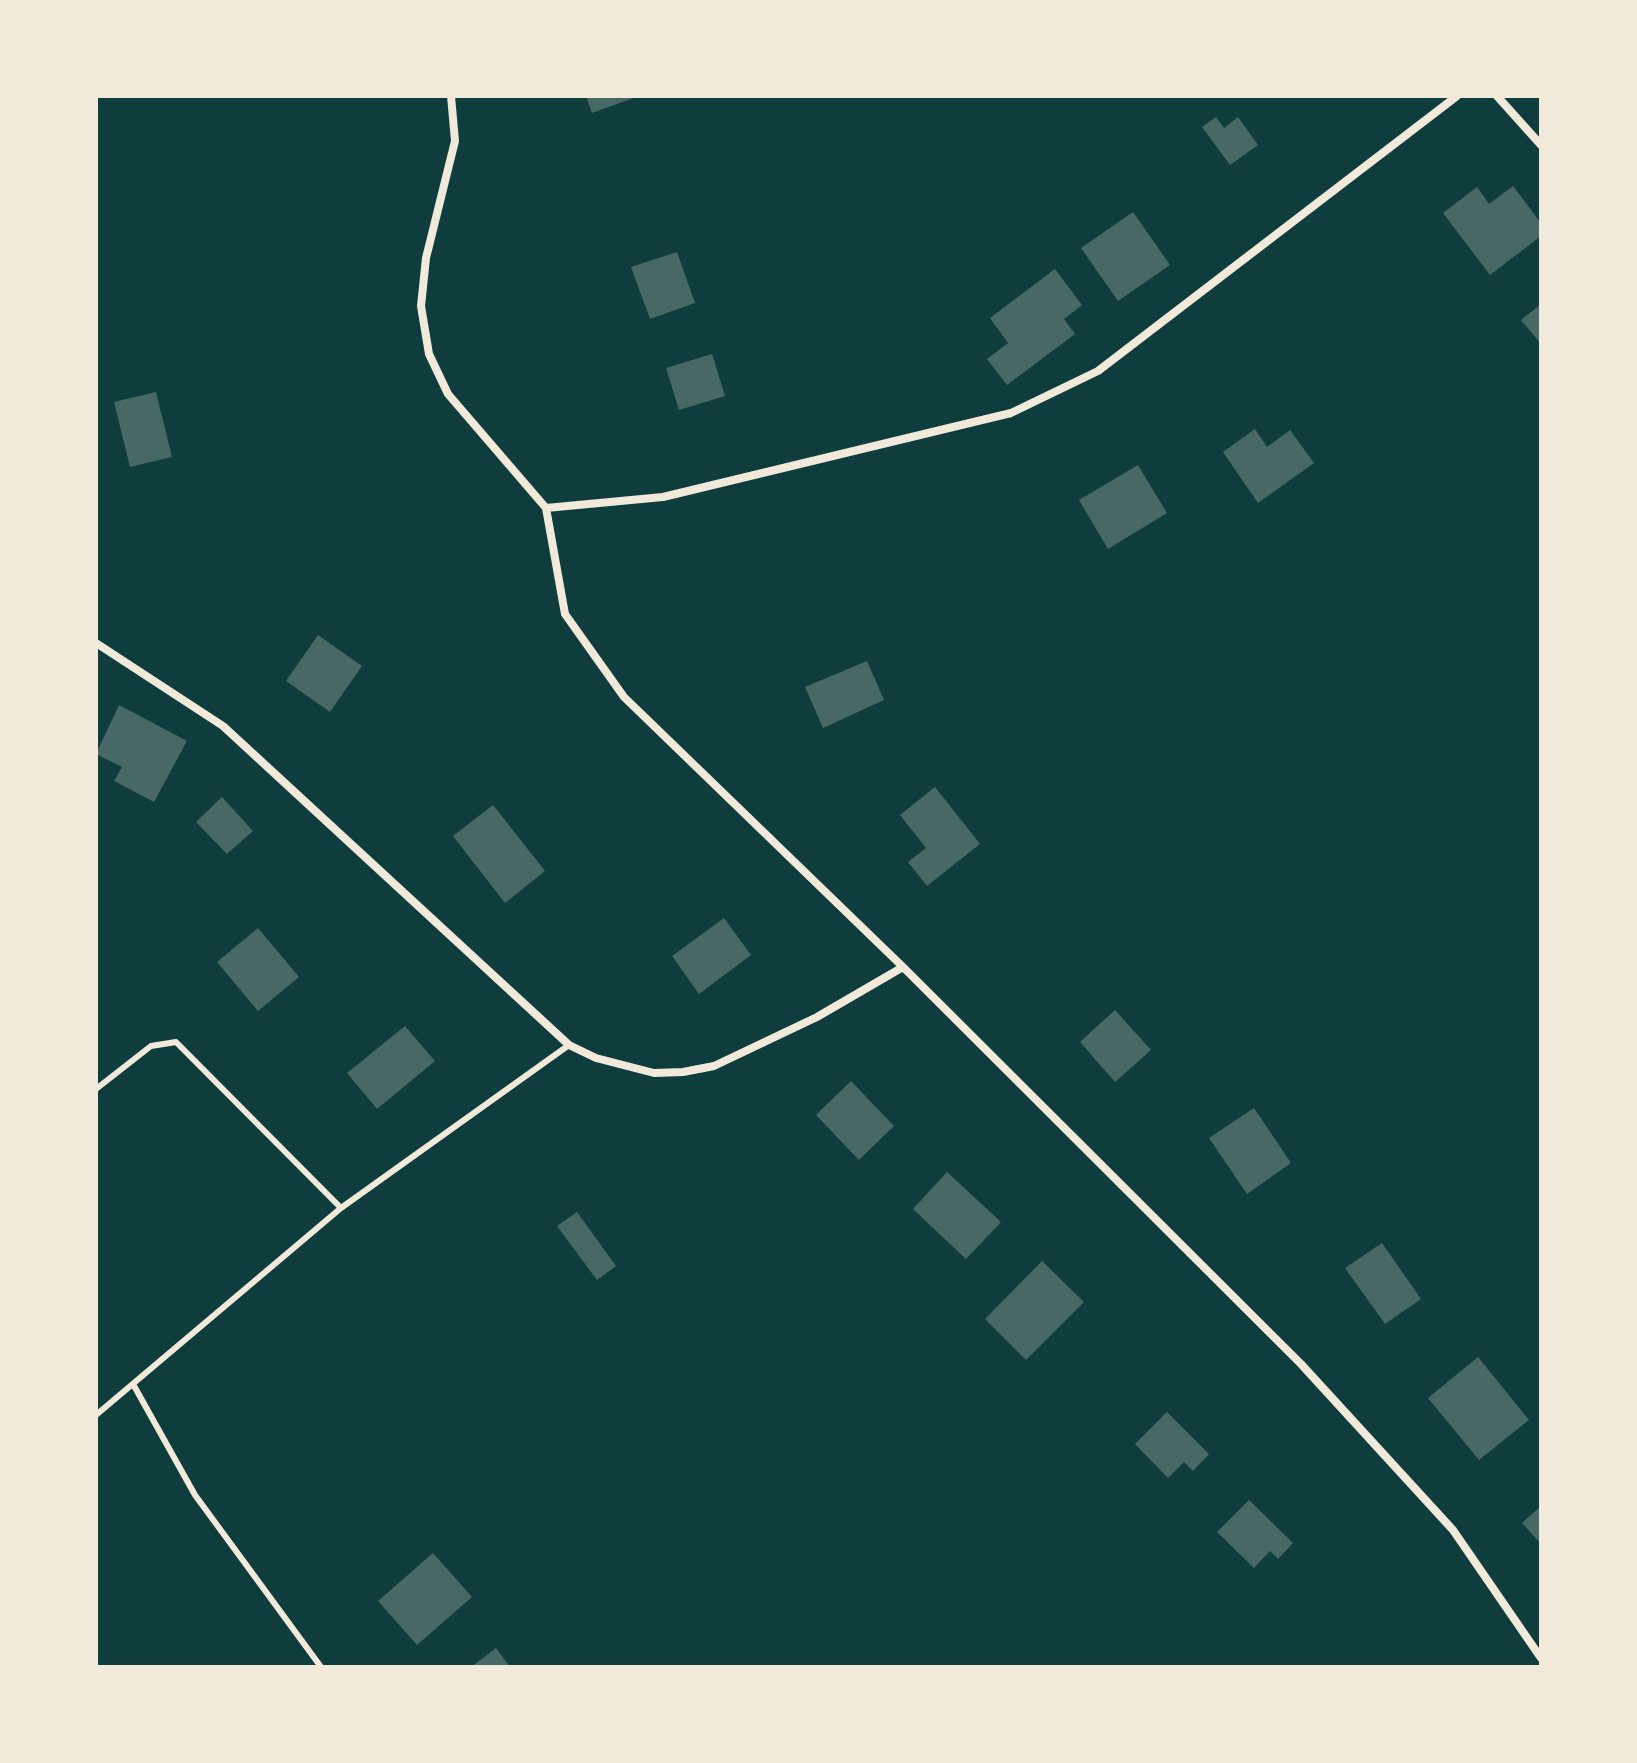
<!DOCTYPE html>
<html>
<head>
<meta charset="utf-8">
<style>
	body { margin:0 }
	#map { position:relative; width:1637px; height:1763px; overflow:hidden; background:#0f3d3e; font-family:Barlow,sans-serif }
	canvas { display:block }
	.frame { position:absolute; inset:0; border:98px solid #f1e9da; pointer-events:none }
</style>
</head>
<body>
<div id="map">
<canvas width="1637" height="1763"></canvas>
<div class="frame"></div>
</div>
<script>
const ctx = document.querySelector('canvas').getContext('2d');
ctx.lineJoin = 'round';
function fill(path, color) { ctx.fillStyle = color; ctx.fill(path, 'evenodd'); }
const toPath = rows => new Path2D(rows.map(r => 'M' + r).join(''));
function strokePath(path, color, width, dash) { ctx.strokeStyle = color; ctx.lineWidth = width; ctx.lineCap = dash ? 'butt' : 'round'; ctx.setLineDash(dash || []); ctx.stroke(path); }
fill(toPath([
	[586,96,639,96,592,113],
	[1216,117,1224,128,1238,117,1258,145,1230,165,1202,127],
	[1513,186,1541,223,1541,236,1490,275,1443,213,1477,187,1489,204],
	[1133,212,1170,265,1118,301,1081,248],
	[677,252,695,303,650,319,631,267],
	[1055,269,1082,305,1064,319,1075,334,1007,385,987,359,1008,343,990,318],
	[1541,304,1541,344,1521,320],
	[712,354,725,396,679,410,666,368],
	[156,392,172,457,130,467,114,402],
	[1255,429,1267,447,1290,430,1314,463,1258,503,1223,452],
	[1138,465,1167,513,1108,549,1079,500],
	[318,635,362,666,330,712,286,681],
	[867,661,884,700,823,728,805,687],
	[119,705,187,741,154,802,114,781,122,767,96,754],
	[935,787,980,844,927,886,908,862,926,848,900,815],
	[222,797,253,831,227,854,196,822],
	[493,805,545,871,505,903,453,836],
	[724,918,751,955,699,994,672,956],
	[258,928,299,977,258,1011,217,962],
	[1115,1010,1151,1050,1115,1082,1080,1042],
	[405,1026,435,1061,377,1109,347,1073],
	[851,1081,894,1126,859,1160,816,1115],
	[1254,1108,1291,1163,1247,1194,1209,1138],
	[947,1172,1001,1222,966,1259,913,1209],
	[577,1212,616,1266,597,1280,557,1226],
	[1382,1243,1421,1299,1385,1324,1345,1268],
	[1042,1261,1084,1302,1026,1360,985,1319],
	[1478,1357,1529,1420,1479,1460,1428,1398],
	[1167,1412,1209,1454,1193,1471,1184,1462,1168,1478,1135,1444],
	[1249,1500,1293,1543,1278,1559,1270,1551,1254,1568,1217,1532],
	[1541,1506,1541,1544,1522,1523],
	[433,1553,472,1597,417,1645,378,1601],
	[496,1648,510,1667,471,1667]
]), '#486865');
strokePath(toPath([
	[96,1089,151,1046,176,1042,341,1208],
	[133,1384,195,1495,321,1667],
	[96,1415,341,1208,569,1045]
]), '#f1e9da', 6);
strokePath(toPath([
	[451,96,455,141,426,258,421,306,429,354,448,394,546,508,565,614,624,697,903,967],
	[1497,96,1541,145],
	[546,508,663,497,1011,413,1098,371,1457,96],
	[96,643,223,726,569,1045,596,1058,654,1073,683,1072,714,1066,817,1017,903,967,1301,1364,1453,1530,1541,1658]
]), '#f1e9da', 8);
</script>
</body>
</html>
